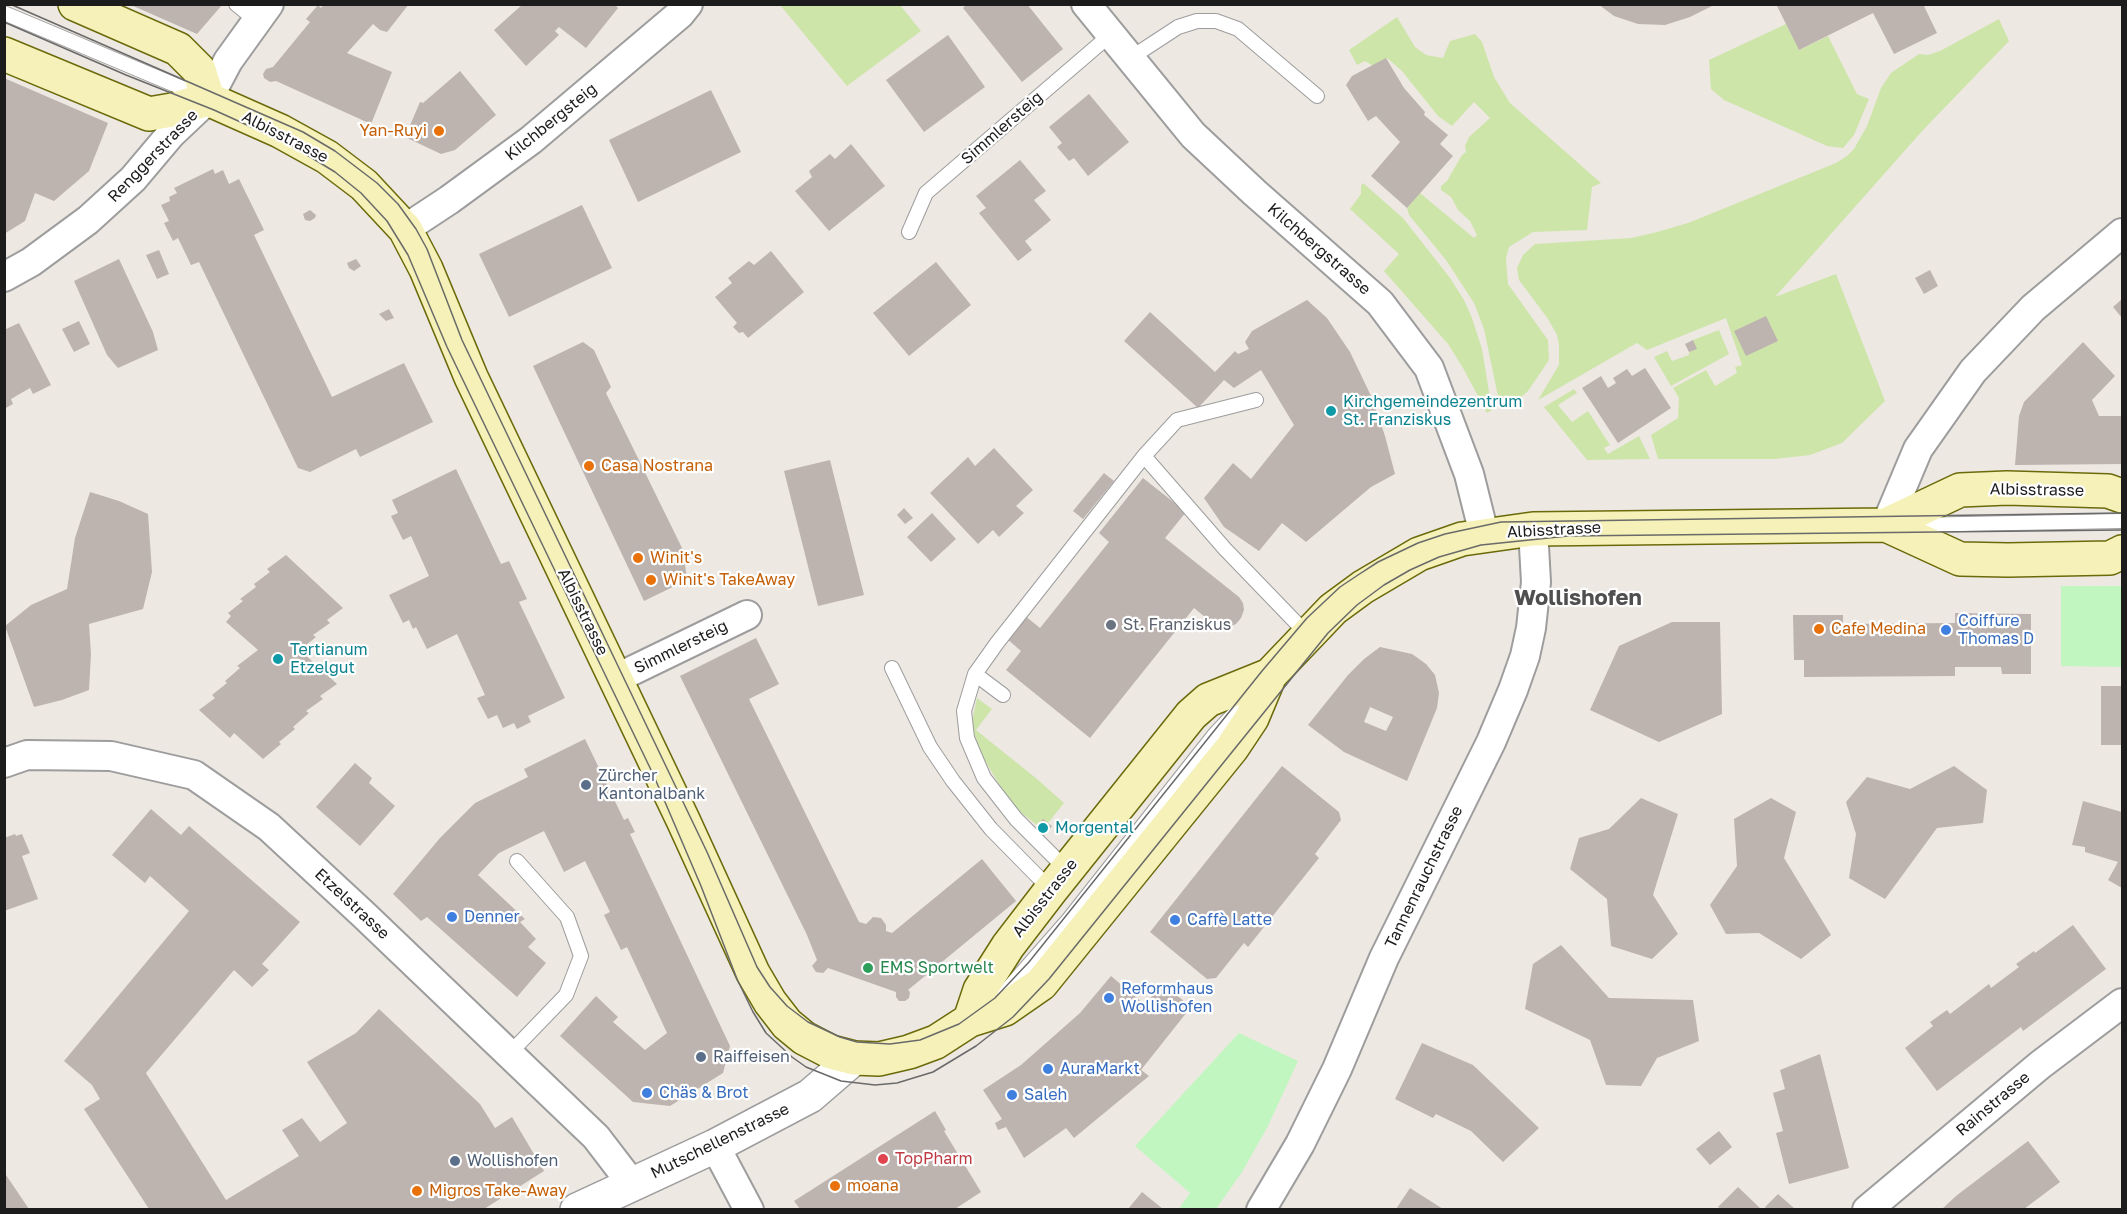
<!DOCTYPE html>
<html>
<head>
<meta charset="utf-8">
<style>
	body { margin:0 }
	#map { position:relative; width:2127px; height:1214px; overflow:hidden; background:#ede8e2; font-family:"Golos Text",sans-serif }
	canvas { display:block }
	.frame { position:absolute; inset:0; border:6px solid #1c1c1c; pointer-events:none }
</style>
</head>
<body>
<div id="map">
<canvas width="2127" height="1214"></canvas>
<div class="frame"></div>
</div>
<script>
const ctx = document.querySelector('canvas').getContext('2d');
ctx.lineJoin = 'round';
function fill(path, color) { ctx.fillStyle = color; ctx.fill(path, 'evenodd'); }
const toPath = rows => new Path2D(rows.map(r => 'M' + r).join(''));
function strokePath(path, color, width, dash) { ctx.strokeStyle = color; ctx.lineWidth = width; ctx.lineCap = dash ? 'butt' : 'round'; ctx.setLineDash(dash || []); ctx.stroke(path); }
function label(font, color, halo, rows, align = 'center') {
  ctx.font = font + ' "Golos Text",sans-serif'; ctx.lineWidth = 4.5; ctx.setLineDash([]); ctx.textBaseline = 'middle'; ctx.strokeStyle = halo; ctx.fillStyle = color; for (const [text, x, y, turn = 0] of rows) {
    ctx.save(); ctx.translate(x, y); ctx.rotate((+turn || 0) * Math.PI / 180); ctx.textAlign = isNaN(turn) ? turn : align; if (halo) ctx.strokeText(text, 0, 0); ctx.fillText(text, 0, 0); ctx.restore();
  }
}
fill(toPath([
	[780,5,900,5,921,31,847,86],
	[1397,17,1415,47,1426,55,1443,58,1450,41,1475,34,1482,42,1494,77,1510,103,1601,183,1592,187,1587,230,1533,232,1509,247,1506,258,1508,284,1548,340,1549,360,1528,391,1519,399,1500,406,1484,329,1474,303,1446,260,1409,215,1407,208,1420,193,1474,238,1477,235,1470,221,1458,210,1451,197,1441,190,1441,186,1447,181,1462,155,1466,152,1465,146,1469,137,1490,118,1474,102,1452,126,1438,116,1402,71,1387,58,1373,66,1365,61,1357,65,1349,50],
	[1999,19,2009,41,1924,129,1775,297,1836,274,1885,401,1842,443,1810,455,1775,459,1658,459,1651,435,1678,418,1679,398,1673,388,1706,370,1715,386,1737,373,1735,367,1742,365,1726,318,1647,350,1637,343,1538,400,1559,365,1559,345,1557,335,1548,319,1519,280,1517,268,1523,255,1535,244,1631,238,1657,232,1688,223,1836,163,1847,156,1854,149,1867,126,1881,88,1891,73,1919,54,1928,55,1940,51],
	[1786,24,1799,50,1828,36,1857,94,1869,99,1854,135,1843,148,1827,146,1724,100,1711,89,1709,60],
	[1363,183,1403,218,1450,278,1464,300,1472,318,1482,349,1492,410,1487,413,1463,368,1448,344,1384,271,1399,254,1350,209,1361,194,1361,186],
	[1719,330,1729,354,1671,386,1654,357,1667,351,1672,361,1689,355,1689,352,1696,349,1693,340],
	[1574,389,1577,393,1558,405,1572,422,1588,411,1610,445,1604,448,1608,454,1639,436,1650,459,1587,460,1544,407],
	[977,698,992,709,976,730,1037,779,1064,803,1048,823,1038,826,1019,811,1005,794,985,761,971,726]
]), '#cee5aa');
fill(toPath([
	[2061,586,2122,586,2122,667,2061,666],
	[1239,1033,1298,1061,1267,1128,1242,1172,1216,1209,1183,1209,1180,1207,1190,1193,1135,1146]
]), '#c2f6c0');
fill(toPath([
	[324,4,409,4,387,32,380,30,373,24,347,53,392,72,371,124,276,81,270,82,264,78,263,74,266,69,273,67,310,22,306,19,318,5,321,8],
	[523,4,614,4,618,8,586,48,559,27,555,31,559,35,526,66,494,30],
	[967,4,1027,4,1063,49,1022,82,963,8],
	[1598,4,1716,4,1690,17,1665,25,1638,24,1614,16],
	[1776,4,1923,4,1937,33,1894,54,1873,13,1799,50],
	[131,5,222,5,197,34],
	[948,35,985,87,924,132,886,80],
	[1386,58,1404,88,1425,112,1424,115,1448,135,1440,144,1453,156,1407,208,1371,176,1400,142,1376,116,1368,121,1346,85,1352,76],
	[460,71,496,115,455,150,441,154,405,137,420,102,423,103],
	[4,78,108,123,89,171,54,201,35,193,25,221,4,234],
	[711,90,741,152,638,202,609,140],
	[1089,94,1129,142,1088,176,1074,158,1069,161,1057,147,1062,143,1049,127],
	[851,144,885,186,829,231,795,191,812,177,809,171,830,154,835,159],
	[1020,160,1046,191,1034,200,1051,220,1025,241,1032,250,1018,261,979,213,986,208,976,196],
	[213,169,215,174,223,170,229,184,239,179,264,230,254,235,332,397,404,363,433,422,360,457,356,449,310,472,298,468,199,262,191,265,178,238,173,241,164,223,169,221,161,205,170,201,169,197,177,193,174,188],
	[582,205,612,268,509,317,479,254],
	[310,210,316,215,315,218,310,221,305,220,303,214],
	[159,250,169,274,157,279,146,255],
	[771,251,804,292,748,338,743,332,739,333,733,327,737,323,715,297,732,283,728,278,749,261,754,265],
	[119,259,153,332,158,350,118,368,107,355,74,281],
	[356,259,361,266,354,271,349,268,347,263],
	[936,262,971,305,909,356,873,313],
	[1930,270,1938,286,1924,294,1915,278],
	[2122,299,2122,318,2113,307],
	[1307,300,1327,318,1350,352,1372,398,1385,436,1395,474,1371,487,1306,542,1282,523,1259,551,1224,527,1204,498,1233,463,1251,479,1294,425,1261,370,1234,388,1224,380,1198,408,1124,341,1150,312,1215,372,1235,351,1238,354,1249,349,1245,342,1252,331],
	[389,309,394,318,386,321,379,314],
	[1766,316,1778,341,1746,356,1734,331],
	[79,321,90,344,74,352,62,329],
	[19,323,51,385,33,394,30,388,11,399,13,404,4,409,4,330],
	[1693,340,1697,349,1689,352,1685,344],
	[583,342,594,350,611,387,606,393,683,550,687,580,644,601,533,366],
	[2083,342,2115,376,2092,400,2099,416,2122,416,2122,464,2015,465,2019,416,2024,402],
	[1645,368,1671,408,1618,443,1582,388,1601,376,1608,388,1616,383,1613,378,1627,369,1632,376],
	[994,448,1033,490,1016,506,1024,513,999,537,993,530,978,544,930,493,968,457,975,466],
	[830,460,864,595,818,606,784,471],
	[456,469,501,564,509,561,517,578,527,599,519,602,565,698,528,716,531,722,517,729,514,723,503,728,497,715,488,719,477,698,485,695,457,634,427,649,416,627,413,629,409,620,403,623,389,595,429,576,411,536,403,540,391,516,398,513,392,500],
	[1104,473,1114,481,1083,519,1073,511],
	[1143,478,1186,512,1165,538,1239,597,1243,603,1244,610,1241,618,1236,624,1226,628,1216,626,1194,608,1090,738,1006,670,1021,651,1006,638,1024,615,1040,628,1109,542,1099,533],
	[90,492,119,501,148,514,152,572,143,609,89,624,91,654,89,690,62,700,34,707,5,626,31,605,67,589,75,538],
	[904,508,913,518,905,524,897,515],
	[932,513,956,539,931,562,907,537],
	[286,555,343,608,327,620,330,623,313,635,316,637,300,650,337,684,320,696,323,699,306,711,309,713,293,727,295,729,279,742,281,744,263,759,234,733,230,738,199,710,215,698,212,695,227,683,225,681,240,668,237,666,258,650,226,622,231,616,228,613,243,601,240,599,256,587,254,584,270,572,267,569],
	[1955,613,2031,614,2031,674,2002,674,2001,667,1955,667,1955,676,1804,677,1804,660,1794,660,1793,615,1843,615,1843,624,1955,623],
	[1672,622,1720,622,1722,714,1659,742,1590,710,1619,646],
	[756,638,779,684,749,699,859,922,866,924,873,917,881,918,886,925,886,931,892,933,982,859,1016,901,908,990,910,992,909,998,905,1001,899,1001,896,997,896,992,828,968,823,973,816,972,812,966,817,960,807,935,680,676],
	[1380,647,1412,654,1426,664,1435,675,1439,693,1437,708,1407,781,1344,752,1308,725,1348,675,1364,659],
	[1370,707,1393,717,1386,731,1364,722],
	[2101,686,2122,686,2122,745,2101,745],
	[585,739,624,820,628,818,635,832,630,834,730,1046,723,1073,670,1106,633,1102,560,1036,596,996,618,1017,613,1022,645,1050,667,1033,627,947,621,950,604,915,610,912,585,861,564,872,544,831,499,853,478,875,525,919,520,922,536,939,528,947,546,963,517,997,427,917,421,921,393,894,440,838,475,803,528,777,524,769],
	[355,763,372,778,369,783,395,806,360,846,316,807],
	[1282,766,1339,812,1341,820,1315,854,1319,858,1248,947,1244,943,1216,978,1207,979,1150,932],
	[1954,766,1987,790,1983,823,1937,828,1885,899,1849,878,1856,834,1846,802,1867,777,1910,789],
	[1641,798,1678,814,1653,895,1678,934,1652,959,1611,946,1607,899,1570,869,1579,838,1609,829],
	[1771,798,1796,812,1784,858,1831,935,1801,959,1759,933,1726,934,1710,905,1737,866,1734,819],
	[2083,801,2122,812,2122,888,2108,880,2118,862,2085,852,2085,847,2072,845],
	[151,809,181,835,189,826,300,922,262,964,269,970,252,987,234,970,146,1073,226,1200,299,1156,282,1130,302,1118,320,1142,347,1123,307,1062,356,1033,379,1009,480,1104,495,1128,512,1117,544,1171,484,1209,149,1209,84,1109,100,1099,92,1085,64,1061,189,911,150,876,145,883,112,855],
	[1043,819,1052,826,1043,837,1034,830],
	[15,834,16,836,22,834,30,853,22,856,38,899,4,911,4,838],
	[2073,925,2106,969,2023,1031,2021,1027,1937,1091,1905,1048,1933,1026,1930,1022,1947,1010,1950,1014,1989,984,1991,988,2019,967,2016,964,2034,951,2035,953],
	[1561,945,1609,998,1693,1000,1699,1041,1657,1058,1641,1086,1606,1085,1590,1040,1525,1009,1533,964],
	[1111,976,1145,1005,1162,983,1191,1007,1141,1070,1149,1076,1074,1138,1066,1128,1024,1158,1006,1127,998,1130,995,1123,1002,1119,983,1090,1021,1065,1080,1013],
	[1422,1043,1473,1065,1539,1128,1503,1162,1471,1131,1436,1114,1433,1118,1395,1099],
	[1820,1054,1849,1168,1789,1184,1776,1133,1783,1131,1773,1093,1785,1089,1780,1070],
	[935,1111,946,1130,944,1131,981,1192,955,1209,800,1209,794,1201],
	[1719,1131,1732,1147,1710,1165,1696,1149],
	[2028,1141,2060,1182,2024,1209,1942,1209,1956,1196],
	[6,1175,29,1209,4,1209,4,1176],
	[1738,1187,1761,1209,1721,1209,1718,1207],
	[1410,1188,1443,1209,1396,1209],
	[1142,1192,1163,1209,1128,1209],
	[1778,1194,1795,1209,1767,1209,1765,1207]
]), '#bdb3af');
const service = toPath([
	[236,4,257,21],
	[4,13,199,95],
	[1129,59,1178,27,1197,21,1216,21,1238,29,1317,96],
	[909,232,926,193,1110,35],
	[1144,456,1177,420,1256,400],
	[1909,525,2122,521],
	[892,668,930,747,953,781,991,829,1051,890],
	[975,674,1003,695],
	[1056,859,1016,819,984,778,967,738,964,711,975,674,997,643,1144,456,1225,549,1308,635],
	[1004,993,1069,919,1215,734,1248,699],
	[509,1054,566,995,581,956,567,917,517,861]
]);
const minor = toPath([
	[1086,4,1193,135,1255,193,1380,303,1429,368,1469,474,1484,534],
	[405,229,449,200,531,140,680,14,688,4],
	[4,277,31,262,88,220,133,179,171,134,208,99,228,61,269,4],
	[1886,525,1918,449,1973,371,2033,308,2122,233],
	[615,679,747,615],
	[4,763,27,755,111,756,194,775,269,827,364,915,596,1137,632,1184],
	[715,1146,749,1210],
	[1261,1210,1300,1144,1337,1069,1384,958,1491,742,1513,690,1525,656,1531,628,1536,582,1533,529],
	[1867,1210,2040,1065,2122,1003]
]);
const tertiary = toPath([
	[577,1210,715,1146,810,1096,854,1058]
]);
const secondary = toPath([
	[75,4,178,49,199,70,208,99],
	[4,54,149,114,172,110,208,99,280,131,327,157,364,185,405,229,426,269,471,377,683,820,753,973,770,1002,787,1024,804,1038,831,1052,854,1058,879,1059,909,1052,936,1042,970,1020,1005,1009,1041,984,1232,748,1252,718,1270,675,1333,609,1363,587,1419,554,1462,539,1533,529,1886,525,1960,559,2008,560,2110,558,2122,552],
	[1886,525,1960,490,2007,488,2108,491,2122,496],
	[970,1020,980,990,1008,946,1051,890,1191,715,1208,700,1270,675]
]);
strokePath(service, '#9d9d9d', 16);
strokePath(minor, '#9d9d9d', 32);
strokePath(tertiary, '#9d9d9d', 36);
strokePath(secondary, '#6b6a0b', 36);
strokePath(service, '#fff', 14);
strokePath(minor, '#fff', 28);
strokePath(tertiary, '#fff', 33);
strokePath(secondary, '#f5f1b8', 33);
strokePath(toPath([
	[10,4,303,132,335,151,377,183,398,204,416,229,427,249,462,340,707,852,757,967,770,987,787,1006,808,1022,840,1037,857,1042,890,1044,920,1040,959,1024,995,998,1029,962,1262,671,1307,618,1340,587,1358,575,1378,562,1418,543,1445,534,1501,522,2122,513],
	[4,22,126,75,214,110,289,144,335,172,361,193,387,221,408,255,447,347,653,774,701,886,737,979,753,1012,766,1033,792,1057,806,1067,841,1081,875,1085,897,1083,933,1072,976,1046,1013,1017,1049,979,1328,633,1357,605,1384,585,1410,570,1439,557,1481,545,1568,536,2122,530]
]), '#6a6a6a', 1.5);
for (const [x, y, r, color] of [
	[439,131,6,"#e8710a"],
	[1331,411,6,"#0f9aa8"],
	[589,466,6,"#e8710a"],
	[638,558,6,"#e8710a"],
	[651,580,6,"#e8710a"],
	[1111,625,6,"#6b7280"],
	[1819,629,6,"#e8710a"],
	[1946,630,6,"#3f7fe0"],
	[278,659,6,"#0f9aa8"],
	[586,785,6,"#5c6f8a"],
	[1043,828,6,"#0f9aa8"],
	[452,917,6,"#3f7fe0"],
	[1175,920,6,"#3f7fe0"],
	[868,968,6,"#2e9e5b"],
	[1109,998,6,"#3f7fe0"],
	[701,1057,6,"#5c6f8a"],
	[1048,1069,6,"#3f7fe0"],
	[647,1093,6,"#3f7fe0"],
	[1012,1095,6,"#3f7fe0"],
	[883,1159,6,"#e0444e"],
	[455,1161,6,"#5c6f8a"],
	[835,1186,6,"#e8710a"],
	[417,1191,6,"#e8710a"]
]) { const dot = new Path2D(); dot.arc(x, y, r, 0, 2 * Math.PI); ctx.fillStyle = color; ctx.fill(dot); strokePath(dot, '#fff', 2); }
label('16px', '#1c1c1c', '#fff', [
	["Kilchbergsteig",551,122,-39],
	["Simmlersteig",1002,128,-41],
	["Albisstrasse",285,137,27],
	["Renggerstrasse",153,156,-46],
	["Kilchbergstrasse",1319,249,41],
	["Albisstrasse",2037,490,1],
	["Albisstrasse",1554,530,-3],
	["Albisstrasse",583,612,64],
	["Simmlersteig",681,647,-26],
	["Tannenrauchstrasse",1424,877,-64],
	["Albisstrasse",1045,898,-52],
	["Etzelstrasse",352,904,43],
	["Rainstrasse",1993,1104,-40],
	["Mutschellenstrasse",720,1141,-26]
]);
label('16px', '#c56008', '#fff', [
	["Yan-Ruyi",427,131,"right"],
	["Casa Nostrana",601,466],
	["Winit's",650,558],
	["Winit's TakeAway",663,580],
	["Cafe Medina",1831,629],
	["moana",847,1186],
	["Migros Take-Away",429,1191]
], 'left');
label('16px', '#0d838f', '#fff', [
	["Kirchgemeindezentrum",1343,402],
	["St. Franziskus",1343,420],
	["Tertianum",290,650],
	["Etzelgut",290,668],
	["Morgental",1055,828]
], 'left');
label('16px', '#366cbe', '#fff', [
	["Coiffure",1958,621],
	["Thomas D",1958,639],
	["Denner",464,917],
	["Caffè Latte",1187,920],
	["Reformhaus",1121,989],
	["Wollishofen",1121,1007],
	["AuraMarkt",1060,1069],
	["Chäs & Brot",659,1093],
	["Saleh",1024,1095]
], 'left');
label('16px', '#5b616d', '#fff', [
	["St. Franziskus",1123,625]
], 'left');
label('16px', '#4e5e75', '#fff', [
	["Zürcher",598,776],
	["Kantonalbank",598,794],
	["Raiffeisen",713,1057],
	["Wollishofen",467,1161]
], 'left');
label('16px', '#27864d', '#fff', [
	["EMS Sportwelt",880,968]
], 'left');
label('16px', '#be3a42', '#fff', [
	["TopPharm",895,1159]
], 'left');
label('bold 22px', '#4f4f4f', '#fff', [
	["Wollishofen",1578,598]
]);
</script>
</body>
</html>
